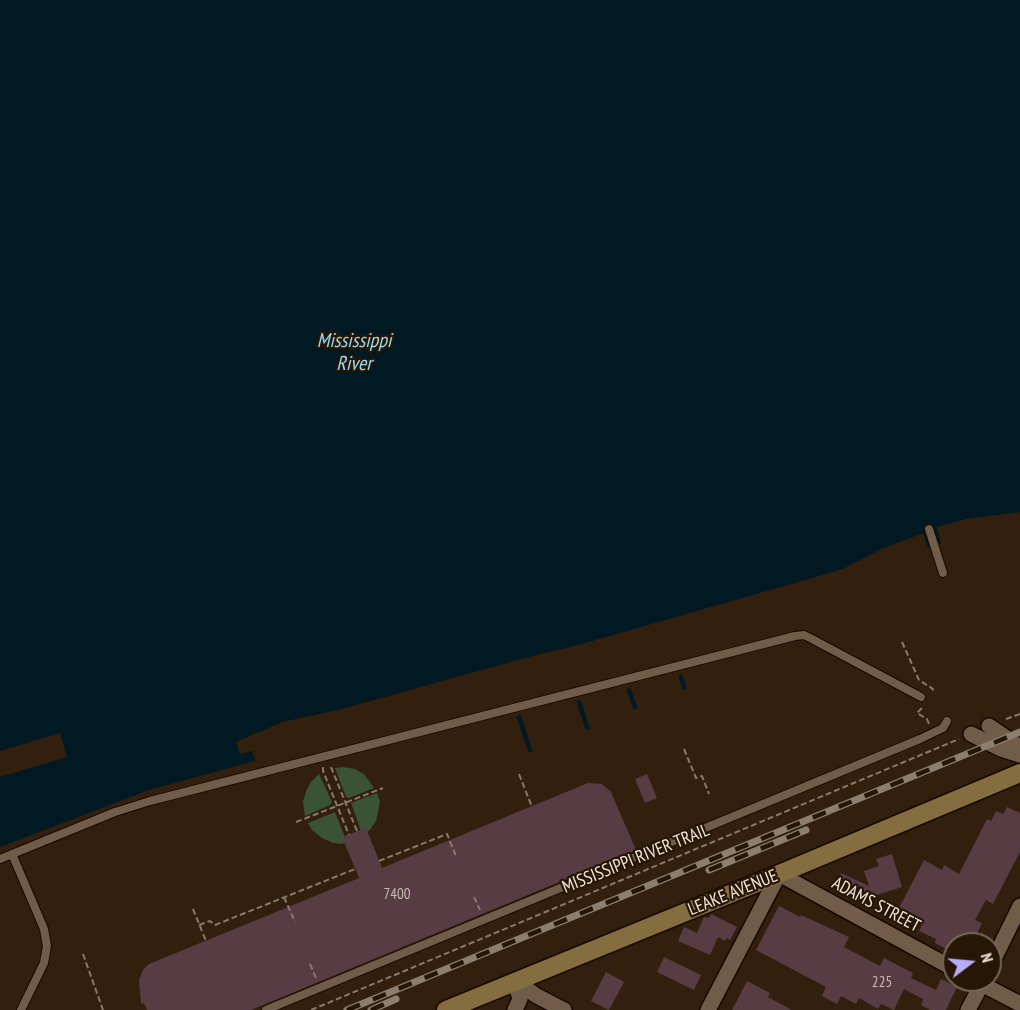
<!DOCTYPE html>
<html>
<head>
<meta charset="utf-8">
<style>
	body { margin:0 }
	#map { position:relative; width:1020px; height:1010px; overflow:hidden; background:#321f0d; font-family:"PT Sans Narrow",sans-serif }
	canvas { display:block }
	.north { position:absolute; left:942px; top:932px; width:60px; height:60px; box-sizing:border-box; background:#271605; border:2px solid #77685a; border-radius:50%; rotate:74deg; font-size:16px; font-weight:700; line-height:24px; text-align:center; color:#f0e4d9 }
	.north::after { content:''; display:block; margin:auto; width:21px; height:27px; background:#b5acf8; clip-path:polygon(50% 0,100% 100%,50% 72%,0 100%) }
</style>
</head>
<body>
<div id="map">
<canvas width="1020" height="1010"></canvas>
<div class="north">N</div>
</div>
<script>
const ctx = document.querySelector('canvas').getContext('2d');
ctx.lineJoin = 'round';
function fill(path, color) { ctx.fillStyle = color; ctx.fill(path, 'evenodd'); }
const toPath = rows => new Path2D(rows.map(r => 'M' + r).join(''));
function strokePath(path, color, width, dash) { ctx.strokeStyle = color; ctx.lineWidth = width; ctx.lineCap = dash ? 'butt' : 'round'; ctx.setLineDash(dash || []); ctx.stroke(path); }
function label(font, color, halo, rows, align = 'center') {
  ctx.font = font + ' "PT Sans Narrow",sans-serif'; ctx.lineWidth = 4.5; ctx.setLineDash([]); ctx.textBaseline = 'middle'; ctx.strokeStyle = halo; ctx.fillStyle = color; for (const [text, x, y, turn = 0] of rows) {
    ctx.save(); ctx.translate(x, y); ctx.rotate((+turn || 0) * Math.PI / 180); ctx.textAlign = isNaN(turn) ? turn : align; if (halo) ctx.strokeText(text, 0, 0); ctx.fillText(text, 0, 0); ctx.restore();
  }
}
fill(toPath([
	[343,767,355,769,364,774,374,788,349,798,346,797,335,768],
	[319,774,332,802,330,805,305,816,303,802,306,791,311,782],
	[377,793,380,802,376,821,370,830,362,834,351,803],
	[335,812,347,842,342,844,333,843,322,838,312,830,308,823]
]), '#395334');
fill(toPath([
	[0,0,1020,0,1020,523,981,532,250,745,255,761,149,790,0,847]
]), '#001923');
fill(toPath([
	[1020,512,1020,526,942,547,937,527,966,519],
	[923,533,929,551,914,556,871,576,797,604,604,657,254,747,258,758,255,759,252,751,240,754,236,742,282,722,338,710,532,656,571,647,826,574,845,568,879,550],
	[60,733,67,757,0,777,0,751]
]), '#321f0d');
strokePath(toPath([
	[681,677,684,687],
	[629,690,635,707],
	[579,702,587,727],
	[519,717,530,750]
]), '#001923', 4.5);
fill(toPath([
	[647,774,657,798,645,803,635,779],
	[588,783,602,784,611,792,636,850,251,1010,147,1010,144,1003,141,1004,139,980,143,970,149,964,359,878,342,837,366,828,382,868],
	[1007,807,1020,813,1020,852,993,904,986,900,975,920,982,923,972,944,954,944,954,953,935,943,936,939,919,931,922,925,914,921,915,919,898,910,924,860,942,870,944,865,959,874,987,819,991,821,996,811,1003,814],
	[892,854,902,887,861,900,834,886,841,873,869,886,864,871,879,866,876,859],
	[779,906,800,917,801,915,849,937,844,947,880,966,884,958,913,973,911,978,936,990,941,979,957,987,946,1010,930,1010,921,1005,923,999,904,989,894,1010,881,1004,878,1009,859,998,856,1004,841,996,837,1004,822,996,826,987,756,950],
	[711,914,737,927,730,940,727,938,725,941,718,937,710,955,678,941,684,927,697,933,704,917,709,918],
	[664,957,701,975,694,990,657,972],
	[606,972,624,982,609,1010,591,1001],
	[747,981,770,993,768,997,792,1010,732,1010]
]), '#583c44');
const lane = toPath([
	[929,529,943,573],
	[12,854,44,929,47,946,44,963,21,1010],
	[0,859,115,812,150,801,795,636,804,635,812,639,921,697],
	[266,1010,920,739,943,728,947,721]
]);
const street = toPath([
	[989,726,1020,747],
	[971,734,1001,749,1020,755],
	[990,967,1020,906],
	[974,980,1020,1004],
	[515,981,537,996,564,1010],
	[515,1010,520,999,515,981],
	[708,1010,779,874,954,969],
	[968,1010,984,980]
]);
const secondary = toPath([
	[446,1010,779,874,1020,773]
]);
strokePath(lane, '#190800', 10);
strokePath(street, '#190800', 18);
strokePath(secondary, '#190800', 21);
strokePath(toPath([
	[902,642,919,680,933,689,931,693],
	[922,708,917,713,927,719,929,724],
	[1006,719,1020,714],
	[684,749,696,778,702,776,709,794],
	[323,767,323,771,349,835],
	[331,767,357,831],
	[519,774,532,807],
	[296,822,383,788],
	[379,861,447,834,456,856],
	[284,897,295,922],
	[474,897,480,910],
	[193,909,206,941],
	[199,925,210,921,215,925,355,869],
	[83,954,103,1010],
	[310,964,316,978],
	[311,1010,959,739]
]), '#89796a', 2, [6, 3]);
strokePath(lane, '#715c49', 8);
strokePath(street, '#715c49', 15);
strokePath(secondary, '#846d3e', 18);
const rail = toPath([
	[709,870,806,830],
	[347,1010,1020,732],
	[371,1010,396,999]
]);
strokePath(rail, '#8d7e6f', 7);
strokePath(rail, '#271605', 4.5, [14]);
label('15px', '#cabab4', null, [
	["7400",397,895],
	["225",882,983]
]);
label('18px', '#f0e4d9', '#271605', [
	["MISSISSIPPI RIVER TRAIL",636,859,-22],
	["LEAKE AVENUE",733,893,-22],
	["ADAMS STREET",876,905,28]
]);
label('italic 20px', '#93d9f5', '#271605', [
	["Mississippi",354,341],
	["River",354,364]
]);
</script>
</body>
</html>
